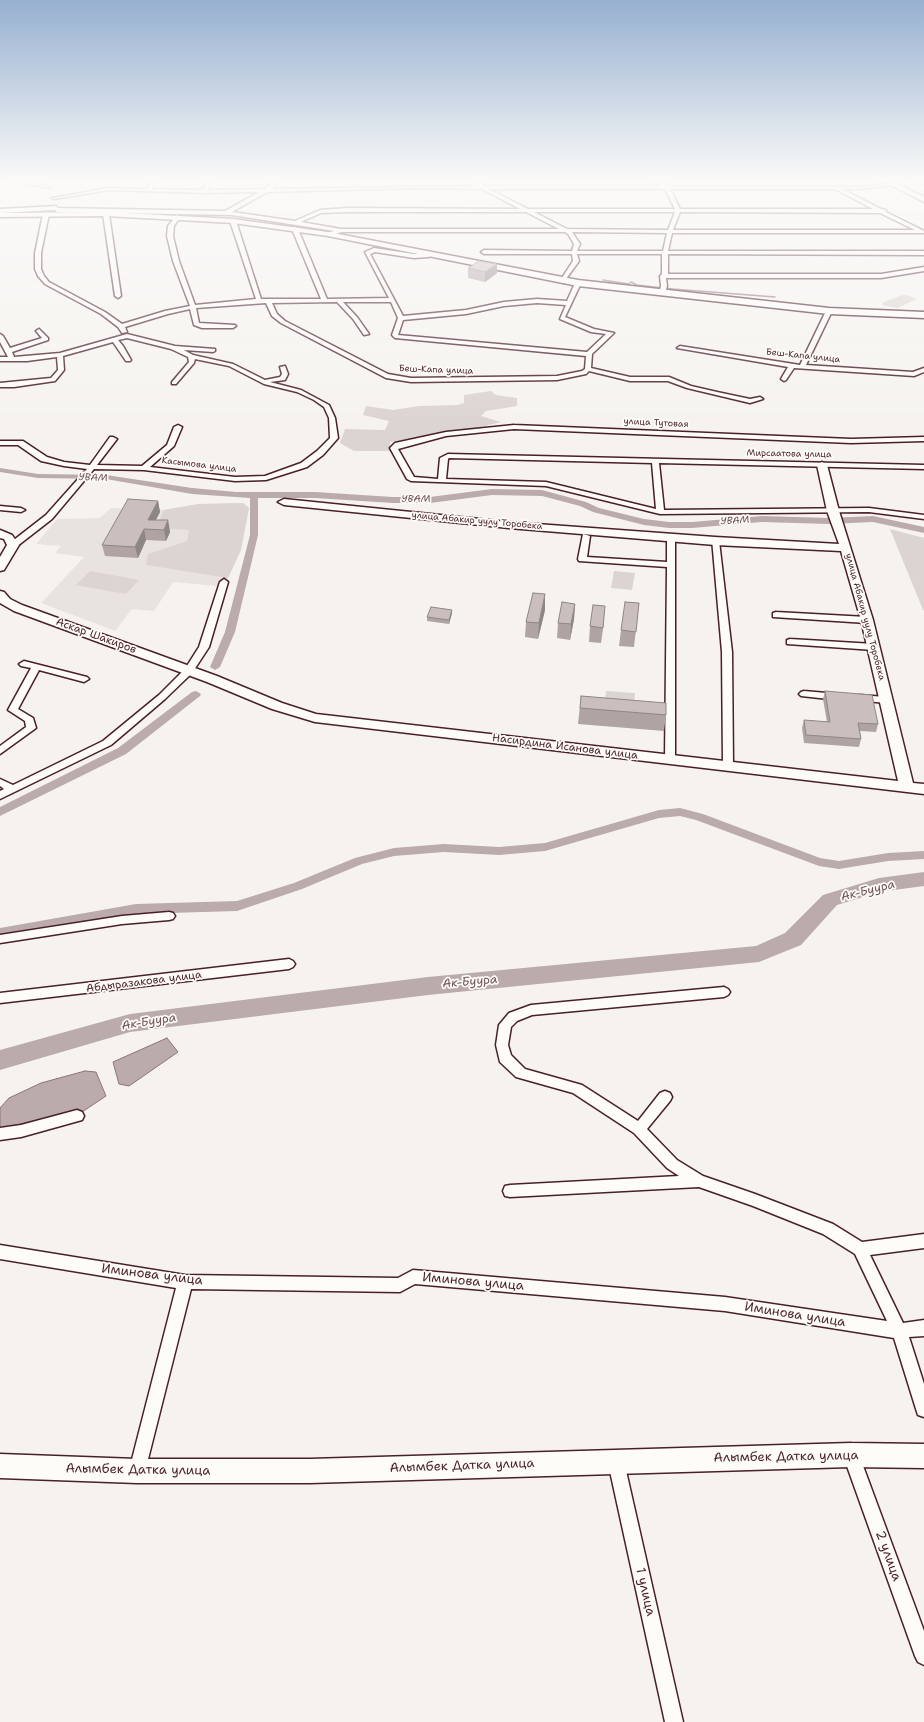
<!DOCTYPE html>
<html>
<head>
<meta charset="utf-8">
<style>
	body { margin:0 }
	canvas { display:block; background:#f6f3ef }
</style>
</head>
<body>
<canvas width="924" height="1722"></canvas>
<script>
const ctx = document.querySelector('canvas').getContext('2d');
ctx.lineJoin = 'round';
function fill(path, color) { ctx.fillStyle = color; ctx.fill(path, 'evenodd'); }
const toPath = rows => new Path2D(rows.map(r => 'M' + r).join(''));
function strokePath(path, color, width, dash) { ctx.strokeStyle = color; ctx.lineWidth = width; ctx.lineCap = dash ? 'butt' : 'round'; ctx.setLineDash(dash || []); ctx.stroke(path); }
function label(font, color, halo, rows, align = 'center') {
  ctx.font = font + ' "Shantell Sans",sans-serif'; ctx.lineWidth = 3.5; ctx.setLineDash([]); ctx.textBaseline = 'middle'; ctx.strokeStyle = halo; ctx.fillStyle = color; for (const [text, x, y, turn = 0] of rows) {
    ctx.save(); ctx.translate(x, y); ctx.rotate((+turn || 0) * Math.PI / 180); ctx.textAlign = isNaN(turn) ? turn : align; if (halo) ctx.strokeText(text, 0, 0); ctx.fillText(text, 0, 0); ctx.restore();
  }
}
fill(toPath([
	[243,503,249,508,241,550,228,578,216,586,173,582,154,611,132,609,115,631,41,603,84,557,55,553,61,546,36,544,57,519,100,518,111,508,164,510,198,504]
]), '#e9e3e0');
fill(toPath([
	[902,295,906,295,917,299,897,308,882,305,882,303],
	[491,391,496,395,517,398,517,406,486,411,481,416,501,422,473,429,390,442,390,451,354,451,340,443,345,429,385,430,389,421,363,415,366,406,393,410,419,406,458,405,464,403,464,395],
	[243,503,249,508,241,550,228,578,146,565,148,554,187,541,189,530,156,528,164,510,198,504],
	[890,529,924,538,924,610,923,610],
	[90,571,139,580,126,594,76,585],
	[614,571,635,573,632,590,611,588],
	[606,691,635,693,634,704,605,701]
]), '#dcd4d2');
const water = toPath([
	[167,1038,178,1052,129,1086,119,1084,113,1062,167,1038],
	[85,1071,96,1072,106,1096,82,1112,0,1128,0,1108,9,1098,41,1083,85,1071]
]);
fill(water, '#bbabac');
strokePath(water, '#8e7378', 1);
strokePath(toPath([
	[603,280,629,284,631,282,637,285,673,289,775,297]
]), '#8e7378', 1.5);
fill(toPath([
	[0,468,38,474,106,475,192,488,236,492,315,492,393,497,430,497,492,489,542,490,586,502,599,508,644,519,669,522,692,522,762,516,829,518,873,516,924,527,924,533,873,522,829,524,762,522,692,528,669,528,644,525,593,512,580,506,542,496,492,495,430,503,393,503,315,498,258,498,258,535,235,632,220,667,215,670,210,667,225,632,250,535,250,498,192,494,106,479,38,478,0,472,0,468],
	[196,691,201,694,200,696,126,754,0,816,0,807,118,748,192,692,196,691],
	[680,808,703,814,820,858,839,861,888,853,924,851,924,859,888,861,839,869,819,866,696,820,680,816,659,818,545,851,499,855,444,852,394,856,362,864,302,889,237,911,136,914,0,938,0,928,136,904,237,901,294,883,355,858,394,848,444,844,499,847,545,843,659,810,680,808]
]), '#bbabac');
fill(toPath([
	[924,872,924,886,879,892,837,905,801,945,759,962,428,995,130,1032,0,1070,0,1050,130,1014,428,977,756,946,785,933,823,895,879,878,924,872]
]), '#bbabac');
const street = toPath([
	[6,179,16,179,51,187,49,188,6,179],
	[152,179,156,179,152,189,203,190,206,179,210,179,208,190,265,189,276,179,281,179,271,189,479,186,473,179,478,179,484,186,661,186,652,179,657,179,668,186,858,187,892,183,894,185,858,189,842,189,881,209,886,210,886,212,924,231,924,233,672,233,668,251,924,251,924,255,668,254,668,274,881,274,924,267,924,271,881,278,666,278,667,286,665,293,662,295,659,293,661,286,660,276,662,274,662,254,577,254,579,261,563,283,560,281,573,261,572,254,484,254,481,252,484,250,572,251,574,244,568,234,565,232,342,232,328,236,326,233,334,231,232,215,57,212,55,210,0,213,0,209,56,206,58,208,225,211,259,192,205,193,109,190,54,199,52,198,109,188,147,189,152,179],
	[416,188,482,189,520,209,348,208,320,210,295,221,232,212,267,192,416,188],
	[489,189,665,189,675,209,528,209,489,189],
	[670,189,835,189,873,209,680,209,670,189],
	[348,212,526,212,559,229,341,229,301,222,321,213,348,212],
	[534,212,675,212,668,230,567,229,534,212],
	[680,212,880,213,915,230,673,230,680,212],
	[572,232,667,233,663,251,577,251,580,244,572,232],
	[915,179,924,181,924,184,915,180,915,179],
	[46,212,49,214,41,253,41,269,44,276,49,282,105,312,122,324,165,311,190,306,173,261,167,236,168,226,177,215,180,217,174,226,173,236,179,261,195,305,256,299,230,221,233,219,236,221,261,299,321,299,292,229,295,227,298,229,327,299,389,298,365,252,374,248,414,254,431,254,429,257,414,258,375,252,370,254,403,316,466,310,504,302,537,299,567,301,575,283,578,281,581,283,565,317,594,329,614,333,592,354,591,368,630,377,669,377,691,386,717,392,750,399,760,397,763,399,750,403,687,388,668,381,630,381,589,371,586,374,557,380,411,382,386,378,281,323,272,316,266,303,196,308,199,323,235,325,236,326,233,328,202,328,194,325,190,309,168,314,125,327,127,332,122,333,118,327,101,314,45,284,38,276,35,269,35,253,43,214,46,212],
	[337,302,353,319,364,335,369,334,357,317,343,302,391,302,398,318,392,335,395,338,586,356,585,369,582,371,557,376,411,378,388,374,285,321,277,314,272,303,337,302],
	[537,303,566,305,560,319,591,332,606,334,587,352,398,335,403,320,466,314,504,306,537,303],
	[106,212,109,214,121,296,118,298,115,296,103,214,106,212],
	[829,309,832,311,806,365,913,372,924,368,924,372,914,376,794,368,786,380,784,381,781,379,788,367,677,348,680,346,800,365,826,311,829,309],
	[39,329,48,338,48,340,12,352,14,357,60,353,127,334,175,346,215,349,215,351,213,352,184,350,193,355,233,364,265,380,280,377,282,374,280,367,285,366,288,374,285,380,270,382,301,390,329,405,335,418,338,438,323,455,307,467,266,480,235,481,144,470,94,469,52,519,16,547,10,547,10,543,46,515,87,469,64,466,41,461,18,445,0,445,0,441,23,441,47,457,64,462,90,465,110,437,113,437,117,439,97,465,142,466,167,445,174,427,178,425,182,427,174,446,150,467,235,477,265,476,301,463,317,451,330,438,329,418,324,407,314,400,297,392,264,384,229,366,195,359,194,363,176,384,172,384,172,382,189,362,188,357,171,349,127,338,118,340,123,346,131,360,130,361,126,361,113,342,63,356,64,370,55,381,14,387,0,387,0,383,51,378,58,370,57,357,27,361,0,361,0,357,8,357,0,342,0,334,3,336,10,348,42,338,36,331,39,329],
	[514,425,851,439,924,437,924,441,851,443,514,429,446,436,398,449,414,477,438,479,440,458,448,454,924,465,924,469,659,463,664,510,869,508,924,515,924,519,869,512,660,514,546,486,411,481,407,479,390,448,395,443,446,432,514,425],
	[449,458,652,463,656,509,546,482,446,479,448,459,449,458],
	[0,506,21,508,25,510,21,512,0,510,0,506],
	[583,534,590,536,587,557,667,562,667,537,671,535,675,537,675,759,674,761,666,761,665,759,667,567,579,561,578,559,583,534],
	[712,539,718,539,719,541,732,652,733,766,728,769,723,766,722,652,712,539],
	[224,579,228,582,209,647,192,673,165,699,111,745,0,799,0,791,4,789,0,786,0,779,13,785,103,741,159,695,185,669,199,647,220,582,224,579],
	[776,612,867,617,871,620,867,623,773,617,773,613,776,612],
	[790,639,874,644,879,647,874,650,787,644,787,640,790,639],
	[24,661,87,677,89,679,84,682,39,670,18,709,33,718,36,728,0,754,0,746,26,727,25,721,8,710,31,668,21,666,19,664,24,661],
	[804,691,838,694,843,697,838,700,801,696,799,694,801,692,804,691],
	[859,695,886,697,891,700,886,703,856,700,854,698,856,696,859,695],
	[169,912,173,913,175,916,173,919,169,920,122,924,0,943,0,935,122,916,169,912],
	[289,959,293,961,295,964,293,967,289,969,0,1003,0,993,289,959],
	[724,987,728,989,730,992,728,995,724,997,532,1015,517,1021,511,1027,508,1045,511,1055,525,1069,582,1085,638,1121,660,1093,665,1091,670,1093,672,1097,670,1101,647,1129,677,1160,703,1176,755,1194,833,1224,862,1242,924,1234,924,1248,870,1255,903,1323,924,1320,924,1336,909,1337,924,1384,924,1417,918,1415,916,1409,894,1338,725,1311,415,1284,400,1292,191,1289,145,1471,143,1477,137,1479,131,1477,129,1471,176,1288,0,1259,0,1245,185,1275,398,1278,413,1270,725,1297,887,1321,855,1254,823,1234,753,1206,699,1187,510,1197,505,1196,503,1191,505,1186,510,1185,679,1176,667,1168,634,1133,573,1093,516,1077,500,1062,496,1045,499,1025,509,1013,531,1005,724,987],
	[77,1110,82,1112,84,1116,82,1120,21,1137,0,1140,0,1128,21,1125,77,1110],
	[851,1447,857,1449,859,1455,924,1631,924,1665,918,1662,915,1656,843,1455,845,1449,851,1447],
	[616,1454,622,1456,624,1462,683,1722,665,1722,608,1462,610,1456,616,1454]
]);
const secondary = toPath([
	[879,179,888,179,924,197,924,202,879,179],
	[106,212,233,219,328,232,578,280,829,308,924,312,924,318,829,314,578,286,328,236,233,223,106,216,0,217,0,213,106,212],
	[822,462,827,465,839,511,873,620,913,783,924,784,924,794,315,722,272,709,207,682,14,611,0,603,0,591,4,592,10,599,22,605,217,676,282,703,316,714,898,781,861,620,841,551,715,545,509,528,284,505,278,502,284,499,509,522,715,537,839,544,827,511,817,465,822,462],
	[0,530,12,535,19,545,4,570,0,571,0,557,7,545,4,539,0,538,0,530],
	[851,1443,924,1444,924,1468,851,1467,310,1483,137,1483,0,1478,0,1454,137,1459,310,1459,851,1443]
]);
strokePath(street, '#4a1f2b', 3);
strokePath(secondary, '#4a1f2b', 3);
fill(street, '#fdfcf7');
fill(secondary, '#fdfcf7');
fill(toPath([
	[468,268,497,273,485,282,468,278],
	[158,501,160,512,156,520,168,520,170,532,166,541,146,540,138,558,105,556,102,545],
	[639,603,634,647,619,646,621,630],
	[575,604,574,619,570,640,557,638,558,623],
	[452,610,452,613,449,624,427,621,427,617],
	[545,610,538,639,525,637,526,622],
	[604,622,601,643,589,642,590,626],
	[825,691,878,724,876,732,860,731,861,739,859,747,804,743,802,728,804,720,827,722,823,699],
	[581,696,666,715,664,731,578,724]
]), '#afa4a3');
fill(toPath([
	[497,264,497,273,485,282,485,272],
	[158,501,160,512,151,529,148,520],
	[168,520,170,532,166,541,164,530],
	[144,529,146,540,138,558,135,547],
	[545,594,545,610,538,639,539,623],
	[575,604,574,619,570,640,571,624],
	[452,610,452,613,449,624,449,620]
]), '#8e8685');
const building = toPath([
	[479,261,497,264,485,272,468,268,479,261],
	[128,499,158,501,148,520,168,520,164,530,144,529,135,547,102,545,128,499],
	[533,593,545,594,539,623,526,622,533,593],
	[562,602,575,604,571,624,558,623,562,602],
	[625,602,639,603,636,632,621,630,625,602],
	[593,605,605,606,603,628,590,626,593,605],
	[431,607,452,610,449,620,427,617,431,607],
	[825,691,872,695,878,724,858,723,861,739,806,735,804,720,830,722,825,691],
	[581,696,666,703,666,715,580,708,581,696]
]);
fill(building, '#cbbfbe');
strokePath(building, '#8e8685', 1);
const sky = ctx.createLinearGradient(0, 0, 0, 420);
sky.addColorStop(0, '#96b0d0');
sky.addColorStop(0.43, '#fbfaf8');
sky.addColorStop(1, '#fbfaf800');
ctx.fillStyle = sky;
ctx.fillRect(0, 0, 924, 420);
label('9px', '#4a1f2b', '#fdfcf7', [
	["Беш-Капа улица",803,356,6],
	["Беш-Капа улица",436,370,2],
	["улица Тутовая",656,423,3],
	["Мирсаатова улица",789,454,1],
	["Касымова улица",199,465,7],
	["улица Абакир уулу Торобека",477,521,5],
	["улица Абакир уулу Торобека",865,617,75]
]);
label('italic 10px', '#725058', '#fdfcf7', [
	["УВАМ",93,478,2],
	["УВАМ",416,499],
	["УВАМ",735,521,-3]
]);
label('11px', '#4a1f2b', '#fdfcf7', [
	["Аскар Шакиров",96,636,20],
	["Насирдина Исанова улица",565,747,7],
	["Абдыразакова улица",144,982,-7]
]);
label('italic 12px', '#725058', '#fdfcf7', [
	["Ак-Буура",868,891,-14],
	["Ак-Буура",470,982,-5],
	["Ак-Буура",149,1022,-9]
]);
label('13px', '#4a1f2b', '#fdfcf7', [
	["Иминова улица",152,1275,7],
	["Иминова улица",473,1282,5],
	["Иминова улица",795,1315,9],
	["Алымбек Датка улица",786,1457,-1],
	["Алымбек Датка улица",462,1466,-2],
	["Алымбек Датка улица",138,1470,1],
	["2 улица",888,1556,70],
	["1 улица",645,1592,77]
]);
</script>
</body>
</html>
